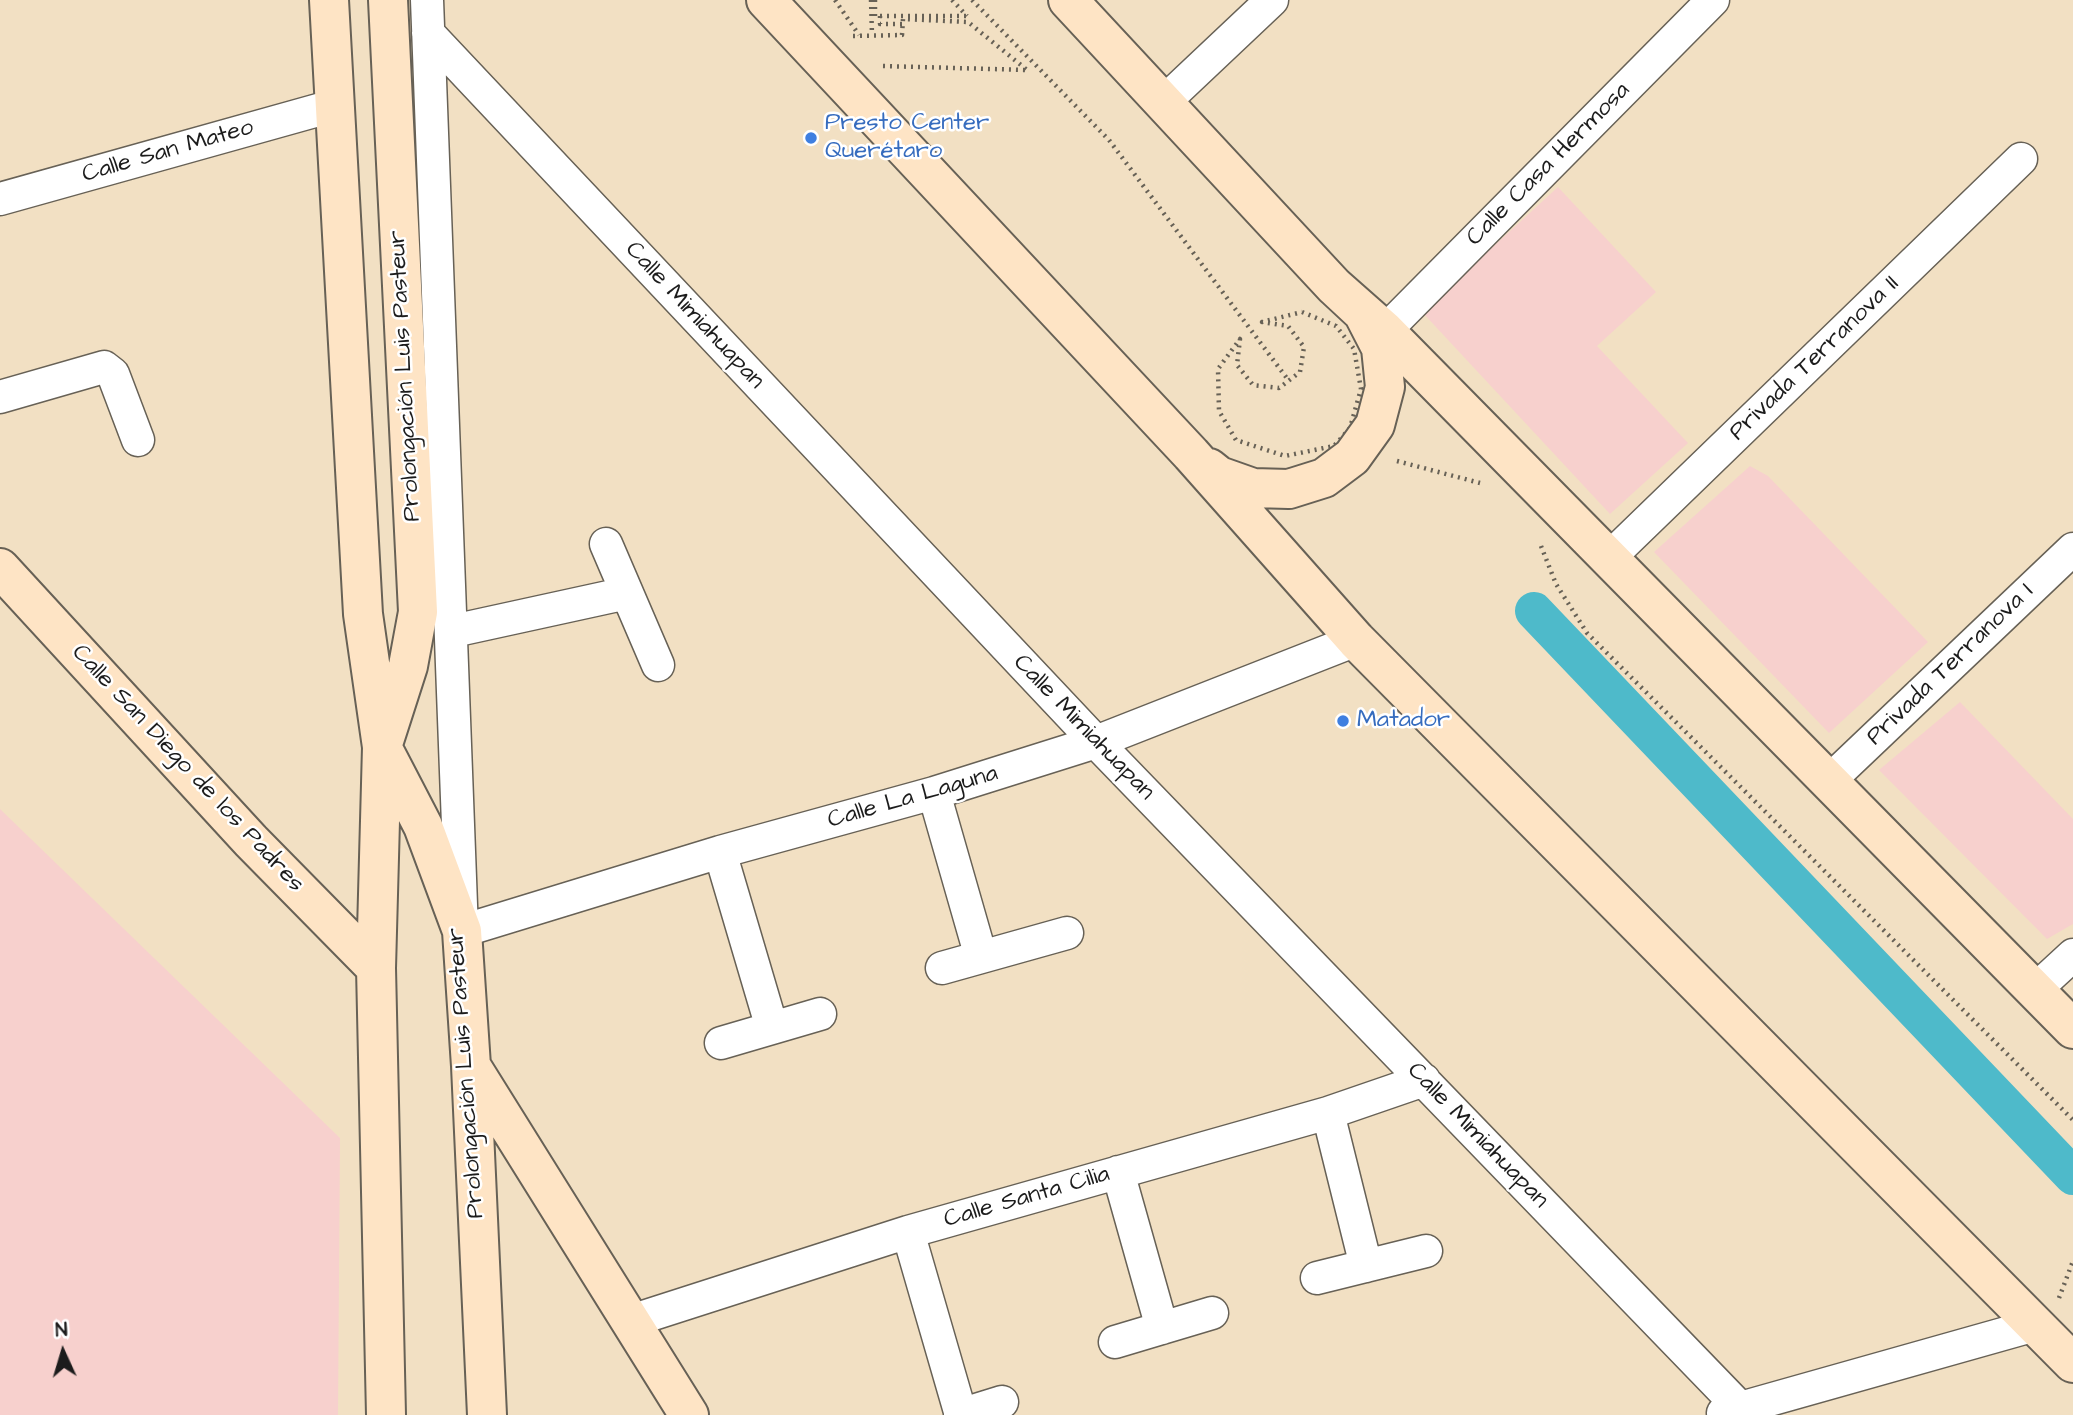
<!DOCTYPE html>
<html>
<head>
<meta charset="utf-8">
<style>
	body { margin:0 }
	#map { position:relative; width:2073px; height:1415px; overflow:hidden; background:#f2e0c3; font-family:"Architects Daughter",sans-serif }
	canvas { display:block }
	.north { position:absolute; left:28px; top:1317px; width:70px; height:70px; -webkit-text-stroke:5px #fff; paint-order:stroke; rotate:356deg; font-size:19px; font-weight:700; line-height:28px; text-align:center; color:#1c1c1c }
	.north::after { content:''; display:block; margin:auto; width:24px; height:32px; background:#1c1c1c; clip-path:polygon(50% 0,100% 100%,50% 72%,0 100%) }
</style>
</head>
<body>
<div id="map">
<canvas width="2073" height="1415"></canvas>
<div class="north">N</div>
</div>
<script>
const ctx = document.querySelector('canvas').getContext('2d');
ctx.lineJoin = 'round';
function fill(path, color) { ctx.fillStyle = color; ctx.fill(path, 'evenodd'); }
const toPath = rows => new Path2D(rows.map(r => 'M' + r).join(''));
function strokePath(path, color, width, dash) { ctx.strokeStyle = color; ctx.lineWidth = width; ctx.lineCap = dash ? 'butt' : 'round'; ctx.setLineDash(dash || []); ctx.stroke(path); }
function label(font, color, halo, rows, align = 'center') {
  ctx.font = font + ' "Architects Daughter",sans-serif'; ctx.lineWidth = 5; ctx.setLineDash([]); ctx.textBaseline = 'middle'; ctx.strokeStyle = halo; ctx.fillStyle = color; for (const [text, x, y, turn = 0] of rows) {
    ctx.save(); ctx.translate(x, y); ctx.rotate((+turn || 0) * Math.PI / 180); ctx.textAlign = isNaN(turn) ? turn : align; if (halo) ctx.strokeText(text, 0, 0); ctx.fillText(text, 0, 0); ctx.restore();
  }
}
fill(toPath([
	[1558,187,1656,292,1597,346,1688,443,1610,514,1422,312],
	[1750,466,1768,476,1928,642,1829,733,1654,552],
	[1960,702,2073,819,2073,924,2047,939,1879,770],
	[0,809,340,1138,338,1415,0,1415]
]), '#f7d0cd');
strokePath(toPath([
	[1534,611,2073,1176]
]), '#4ebaca', 38);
const street = toPath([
	[427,0,462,931,720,852,934,793,1096,742,1356,640],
	[428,33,1096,742,1747,1415],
	[1165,101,1272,0],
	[0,199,336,105],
	[1385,331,1713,0],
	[0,397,104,367,113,374,138,440],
	[606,544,658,665],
	[1609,558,2021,159],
	[453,631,627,593],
	[1829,781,2073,549],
	[934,793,981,957],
	[720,852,772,1028],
	[942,968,1067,933],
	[2035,990,2073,955],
	[721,1043,820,1014],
	[1328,1113,1366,1266],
	[1118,1172,1162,1328],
	[908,1232,961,1415],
	[1317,1278,1426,1251],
	[631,1321,908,1232,1328,1113,1424,1080],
	[1115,1342,1212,1313],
	[1723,1413,2035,1325],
	[960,1415,1002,1402]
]);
const secondary = toPath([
	[329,0,363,614,382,747,376,968,386,1415],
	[388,0,418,612,408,666,382,747,423,826,462,931,471,1066,487,1415],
	[766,0,1191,454,1356,640,2073,1363],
	[1068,0,1334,286,1363,313,1381,348,1385,387,1375,425,1352,457,1324,478,1289,489,1253,488,1219,476,1209,468],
	[1334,286,1385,331,2073,1029],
	[0,568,251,841,376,968],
	[473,1069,689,1415]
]);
strokePath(street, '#676156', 35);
strokePath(secondary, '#676156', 42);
strokePath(toPath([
	[835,0,859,35],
	[871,0,872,35],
	[875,0,875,16,967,16],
	[952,0,967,16],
	[972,0,1109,140,1289,381],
	[880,16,880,24,902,24],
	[853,36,902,35,903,19,968,22,1027,70],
	[883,66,1027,70],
	[1302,312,1336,326,1354,349,1361,389,1350,428,1334,446,1285,456,1236,440,1219,411,1218,369,1240,339,1237,365,1253,385,1279,388,1300,372,1304,347,1288,326,1262,322,1302,312],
	[1397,461,1480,483],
	[1541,546,1556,584,1587,633,2073,1120],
	[2059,1298,2073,1261]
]), '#676156', 4.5, [2, 5]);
strokePath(street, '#fff', 32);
strokePath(secondary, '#fee4c5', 38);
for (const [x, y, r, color] of [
	[811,138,7,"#3f7fe0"],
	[1343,721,7,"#3f7fe0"]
]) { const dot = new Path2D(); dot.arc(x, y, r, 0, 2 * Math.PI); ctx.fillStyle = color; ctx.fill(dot); strokePath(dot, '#fff', 2.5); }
label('24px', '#366cbe', '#fff', [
	["Presto Center",825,124],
	["Querétaro",825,152],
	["Matador",1357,721]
], 'left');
label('24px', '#1c1c1c', '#fff', [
	["Calle San Mateo",168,152,-16],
	["Calle Casa Hermosa",1549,165,-45],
	["Calle Mimiahuapan",694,316,47],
	["Privada Terranova II",1815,359,-44],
	["Prolongación Luis Pasteur",406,376,-93],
	["Privada Terranova I",1951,665,-44],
	["Calle Mimiahuapan",1083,728,46],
	["Calle San Diego de los Padres",187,769,47],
	["Calle La Laguna",913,798,-16],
	["Prolongación Luis Pasteur",467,1073,-94],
	["Calle Mimiahuapan",1477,1136,46],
	["Calle Santa Cilia",1027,1198,-16]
]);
</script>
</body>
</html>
